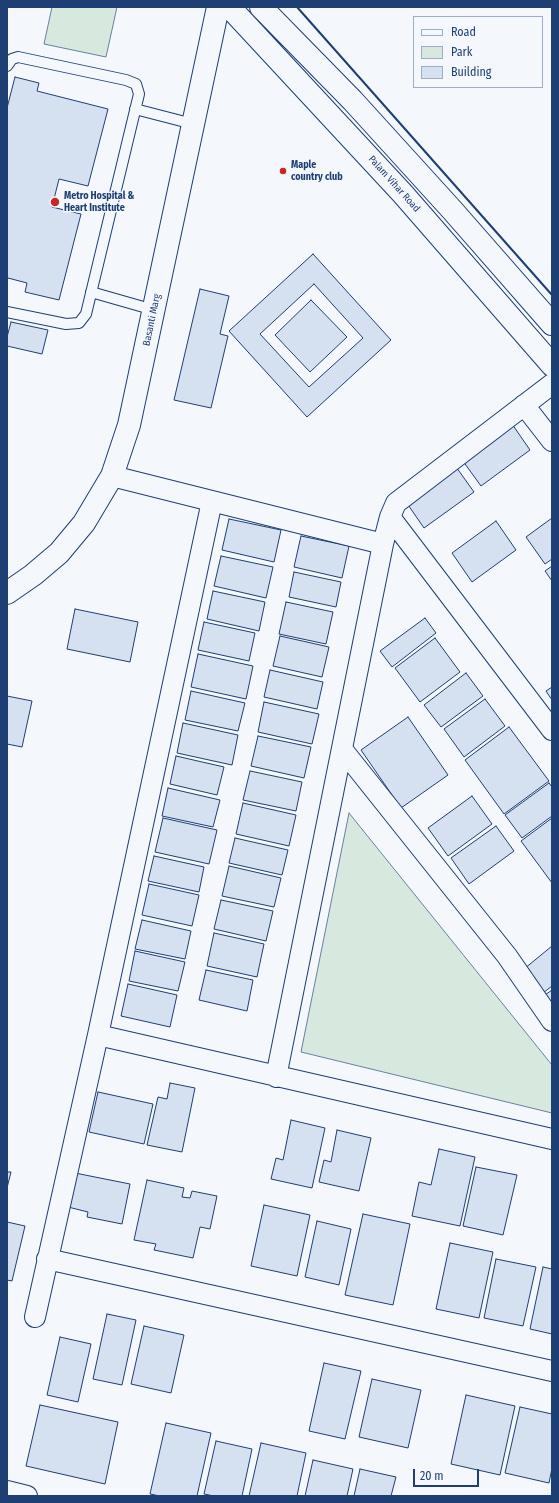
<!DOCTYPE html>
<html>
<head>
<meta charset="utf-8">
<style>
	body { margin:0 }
	#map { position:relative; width:559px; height:1503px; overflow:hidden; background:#f4f7fb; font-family:"Fira Sans Condensed",sans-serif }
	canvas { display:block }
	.frame { position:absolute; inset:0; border:8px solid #1d3f73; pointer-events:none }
	.legend { position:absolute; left:413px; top:16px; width:130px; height:72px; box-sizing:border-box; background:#f4f7fb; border:1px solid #9eadc5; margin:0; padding:5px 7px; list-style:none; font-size:12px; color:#1d3f73 }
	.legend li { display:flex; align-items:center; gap:8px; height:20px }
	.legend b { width:20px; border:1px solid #9eadc5 }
	.scale { position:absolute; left:413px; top:1469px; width:66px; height:18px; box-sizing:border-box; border:2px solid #1d3f73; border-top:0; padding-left:5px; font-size:12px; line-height:14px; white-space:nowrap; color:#1d3f73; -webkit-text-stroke:3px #f4f7fb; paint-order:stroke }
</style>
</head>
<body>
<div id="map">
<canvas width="559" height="1503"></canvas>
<div class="frame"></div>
<ul class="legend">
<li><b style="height:5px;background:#f4f7fb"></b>Road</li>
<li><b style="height:11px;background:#d7e8df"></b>Park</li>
<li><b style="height:11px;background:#d5e0f0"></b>Building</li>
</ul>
<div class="scale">20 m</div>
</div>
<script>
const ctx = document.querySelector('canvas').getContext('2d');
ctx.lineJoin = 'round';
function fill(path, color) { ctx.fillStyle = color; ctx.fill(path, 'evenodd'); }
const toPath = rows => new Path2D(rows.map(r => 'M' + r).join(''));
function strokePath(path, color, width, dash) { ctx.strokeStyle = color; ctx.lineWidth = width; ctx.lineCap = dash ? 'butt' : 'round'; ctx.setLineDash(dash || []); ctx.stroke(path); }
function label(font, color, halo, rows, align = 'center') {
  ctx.font = font + ' "Fira Sans Condensed",sans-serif'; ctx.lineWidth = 3; ctx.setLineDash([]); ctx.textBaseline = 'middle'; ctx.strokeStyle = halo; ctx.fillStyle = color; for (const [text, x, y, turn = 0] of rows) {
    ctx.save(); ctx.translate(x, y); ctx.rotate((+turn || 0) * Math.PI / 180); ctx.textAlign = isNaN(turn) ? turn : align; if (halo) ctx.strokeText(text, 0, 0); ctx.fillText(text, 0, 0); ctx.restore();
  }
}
const green = toPath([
	[52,7,117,7,106,57,44,44,52,7],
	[349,813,552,1065,552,1113,301,1052,349,813]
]);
fill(green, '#d7e8df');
strokePath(green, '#687fa3', 1);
const building = toPath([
	[15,77,39,83,37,91,108,109,88,186,59,179,52,207,81,214,59,300,25,292,27,283,8,278,7,280,7,108,15,77],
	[313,254,391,340,307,417,229,331,313,254],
	[314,284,363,338,309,387,260,334,314,284],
	[200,289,229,296,220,334,228,336,211,408,174,400,200,289],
	[311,300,347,337,310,372,275,335,311,300],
	[11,322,48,330,42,354,7,346,7,337,11,322],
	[510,421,530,450,481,486,460,457,510,421],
	[454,464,474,492,424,528,404,499,454,464],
	[552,518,552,559,545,564,526,537,552,518],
	[229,519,281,530,274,562,222,550,229,519],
	[496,521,516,550,472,582,452,553,496,521],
	[301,536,349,546,342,578,294,567,301,536],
	[221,556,273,567,266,598,214,586,221,556],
	[552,566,552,581,545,571,552,566],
	[294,572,341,582,336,607,289,597,294,572],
	[213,591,265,602,259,631,207,619,213,591],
	[286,602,333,612,326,644,279,634,286,602],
	[75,609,138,622,130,662,67,649,75,609],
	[425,618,436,633,392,667,380,651,425,618],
	[204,622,255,633,249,661,198,650,204,622],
	[280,636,329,647,322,677,273,666,280,636],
	[435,638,460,672,420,702,395,668,435,638],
	[198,654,253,666,246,699,191,687,198,654],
	[270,670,323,682,317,709,264,697,270,670],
	[466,673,483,696,441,727,424,705,466,673],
	[552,687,552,700,546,691,552,687],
	[191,691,245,703,238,731,185,720,191,691],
	[7,696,32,701,22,747,7,744,7,696],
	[485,699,505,726,464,757,444,729,485,699],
	[264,702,319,714,312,744,258,732,264,702],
	[408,717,448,775,401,808,361,750,408,717],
	[183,723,238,735,232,765,177,753,183,723],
	[509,727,549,781,504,814,465,760,509,727],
	[258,736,311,747,304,778,251,766,258,736],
	[176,756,224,767,217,795,170,784,176,756],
	[250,771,302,782,296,811,243,800,250,771],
	[549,783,552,787,552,816,522,838,505,815,549,783],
	[168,788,220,800,213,827,162,816,168,788],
	[472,796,492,824,448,856,428,828,472,796],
	[243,803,296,815,289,846,236,834,243,803],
	[163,818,217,830,209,864,155,852,163,818],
	[552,818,552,883,521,841,552,818],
	[496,826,514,851,469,884,451,858,496,826],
	[235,838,288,850,282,875,229,863,235,838],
	[154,856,204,867,199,892,148,881,154,856],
	[229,866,281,878,274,907,222,896,229,866],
	[149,884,199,895,192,926,142,915,149,884],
	[221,900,273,911,266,941,214,929,221,900],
	[142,920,191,931,185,959,135,949,142,920],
	[214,933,264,944,257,977,207,966,214,933],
	[552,946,552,986,543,993,524,969,552,946],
	[135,951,185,962,178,991,129,981,135,951],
	[206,970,253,980,247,1011,199,1000,206,970],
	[128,984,177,995,170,1027,121,1016,128,984],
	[552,990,552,1004,545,995,552,990],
	[170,1083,195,1088,182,1152,147,1145,158,1097,167,1099,170,1083],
	[98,1092,153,1104,144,1144,89,1132,98,1092],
	[291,1120,325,1128,312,1188,271,1179,276,1158,283,1160,291,1120],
	[337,1130,371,1138,359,1191,319,1182,324,1160,331,1162,337,1130],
	[439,1149,475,1157,460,1226,412,1216,419,1182,431,1185,439,1149],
	[476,1167,517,1175,503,1235,463,1226,476,1167],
	[7,1172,11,1172,7,1188,7,1172],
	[75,1173,130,1184,122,1224,87,1217,88,1212,68,1207,75,1173],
	[147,1180,184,1188,182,1197,190,1198,192,1191,217,1196,210,1229,200,1227,193,1258,154,1250,156,1244,134,1240,147,1180],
	[264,1205,310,1215,297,1276,251,1266,264,1205],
	[363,1214,410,1224,393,1305,345,1295,363,1214],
	[317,1221,351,1229,339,1285,305,1277,317,1221],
	[7,1222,25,1226,12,1281,7,1280,7,1222],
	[450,1243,493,1252,479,1318,436,1309,450,1243],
	[496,1259,536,1267,523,1326,484,1318,496,1259],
	[543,1267,552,1269,552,1334,530,1329,543,1267],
	[107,1314,136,1320,122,1385,93,1379,107,1314],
	[144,1326,184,1335,171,1393,131,1384,144,1326],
	[60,1337,91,1344,78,1402,47,1395,60,1337],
	[324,1363,361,1371,345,1439,309,1431,324,1363],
	[372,1379,421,1390,408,1448,359,1437,372,1379],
	[466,1395,515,1406,500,1475,451,1464,466,1395],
	[40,1405,118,1422,105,1484,26,1466,40,1405],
	[520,1407,552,1414,552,1468,549,1483,505,1473,520,1407],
	[166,1423,211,1433,197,1496,160,1496,150,1494,166,1423],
	[216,1441,252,1449,242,1496,214,1496,204,1494,216,1441],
	[261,1443,306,1453,297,1496,249,1496,261,1443],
	[313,1460,353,1469,347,1496,305,1496,313,1460],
	[360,1469,396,1477,391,1496,354,1496,360,1469]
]);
fill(building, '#d5e0f0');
strokePath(building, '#1d3f73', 1);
const service = toPath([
	[7,66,12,59,18,57,126,80,136,84,139,94,86,314,79,323,66,324,7,312],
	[135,109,193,124],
	[91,292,154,310]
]);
const minor = toPath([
	[524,405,552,441],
	[112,476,383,544],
	[390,517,552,730],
	[342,749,507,956,552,1021],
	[98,1035,552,1139],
	[276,1077,383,544,390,517,396,503,552,384],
	[47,1259,552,1371],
	[35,1317,98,1035,212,501],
	[7,1491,27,1496]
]);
const tertiary = toPath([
	[233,7,235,13,403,194,552,365],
	[261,7,353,101,453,211,552,324],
	[7,593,33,575,59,553,84,523,112,476,129,425,218,7]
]);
strokePath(service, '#1d3f73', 12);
strokePath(minor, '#1d3f73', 22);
strokePath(tertiary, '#1d3f73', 24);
strokePath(service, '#f4f7fb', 10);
strokePath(minor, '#f4f7fb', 20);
strokePath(tertiary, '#f4f7fb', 22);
strokePath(toPath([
	[297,7,552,295]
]), '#1d3f73', 2);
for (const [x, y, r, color] of [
	[283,171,4,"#c62828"],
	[55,202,5,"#c62828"]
]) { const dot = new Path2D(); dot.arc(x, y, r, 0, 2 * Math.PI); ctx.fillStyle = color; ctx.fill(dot); strokePath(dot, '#f4f7fb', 1.5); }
label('bold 10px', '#1d3f73', '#f4f7fb', [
	["Maple",291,165],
	["country club",291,177],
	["Metro Hospital &",64,196],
	["Heart Institute",64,208]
], 'left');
label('10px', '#1d3f73', '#f4f7fb', [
	["Palam Vihar Road",394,184,48],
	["Basanti Marg",152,320,-78]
]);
</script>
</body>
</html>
